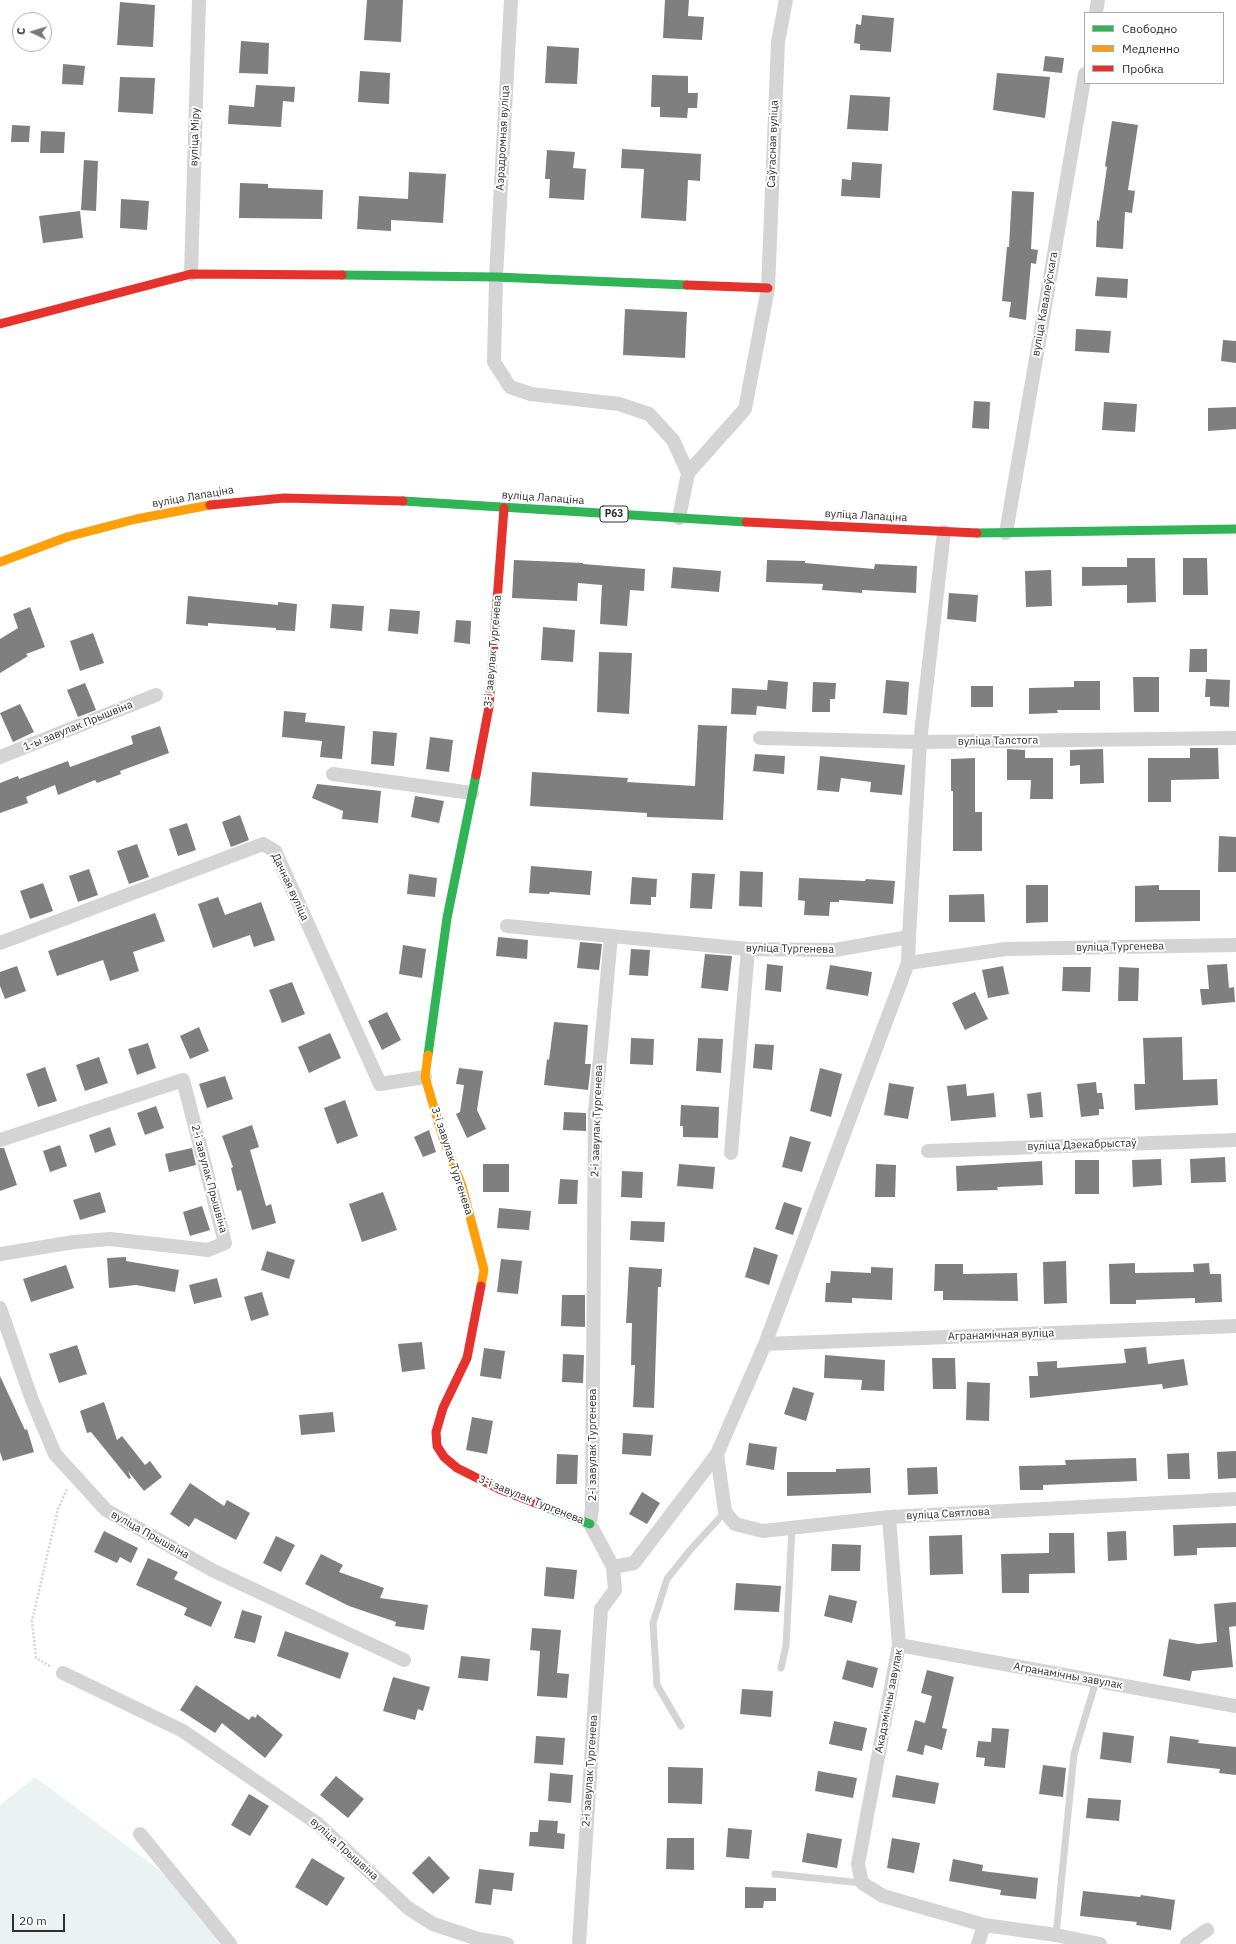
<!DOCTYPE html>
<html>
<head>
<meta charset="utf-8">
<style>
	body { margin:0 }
	#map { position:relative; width:1236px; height:1944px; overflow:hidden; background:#fff; font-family:"IBM Plex Sans",sans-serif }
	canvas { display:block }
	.legend { position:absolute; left:1084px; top:12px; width:140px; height:72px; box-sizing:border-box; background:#fff; border:1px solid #acacac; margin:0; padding:5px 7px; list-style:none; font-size:12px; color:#303030 }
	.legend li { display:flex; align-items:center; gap:8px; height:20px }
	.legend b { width:20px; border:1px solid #acacac }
	.north { position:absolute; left:12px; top:12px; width:40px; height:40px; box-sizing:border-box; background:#fff; border:1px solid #acacac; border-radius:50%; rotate:274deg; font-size:11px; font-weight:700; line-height:16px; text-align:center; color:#303030 }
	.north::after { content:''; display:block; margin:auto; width:14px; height:18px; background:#787878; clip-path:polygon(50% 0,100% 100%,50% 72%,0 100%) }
	.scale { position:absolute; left:12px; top:1914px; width:53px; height:18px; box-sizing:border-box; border:2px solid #303030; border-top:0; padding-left:5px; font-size:12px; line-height:14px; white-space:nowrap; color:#303030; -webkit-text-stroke:3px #fff; paint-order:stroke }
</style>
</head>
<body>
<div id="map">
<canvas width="1236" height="1944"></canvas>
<ul class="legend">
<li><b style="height:5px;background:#30b455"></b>Свободно</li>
<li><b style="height:5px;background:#ff9f0a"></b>Медленно</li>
<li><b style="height:5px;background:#e5322d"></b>Пробка</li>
</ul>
<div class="north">С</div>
<div class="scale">20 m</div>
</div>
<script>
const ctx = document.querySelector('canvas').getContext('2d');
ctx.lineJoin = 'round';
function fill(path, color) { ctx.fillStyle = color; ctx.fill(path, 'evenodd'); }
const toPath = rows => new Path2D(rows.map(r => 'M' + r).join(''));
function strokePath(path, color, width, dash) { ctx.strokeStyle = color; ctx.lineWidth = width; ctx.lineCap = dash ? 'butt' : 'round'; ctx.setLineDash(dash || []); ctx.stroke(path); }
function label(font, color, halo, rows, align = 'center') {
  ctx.font = font + ' "IBM Plex Sans",sans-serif'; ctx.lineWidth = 4; ctx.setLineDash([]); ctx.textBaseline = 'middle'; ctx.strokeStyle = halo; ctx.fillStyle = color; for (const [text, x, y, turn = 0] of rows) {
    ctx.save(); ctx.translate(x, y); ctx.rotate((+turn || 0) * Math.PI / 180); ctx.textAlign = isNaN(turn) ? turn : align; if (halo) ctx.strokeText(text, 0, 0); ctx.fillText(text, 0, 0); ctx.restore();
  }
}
fill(toPath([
	[35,1777,186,1890,222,1944,0,1944,0,1805]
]), '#ebf3f2');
fill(toPath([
	[367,0,403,0,401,42,364,40],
	[665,0,689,0,688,16,704,17,702,40,663,38],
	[120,2,155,5,153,47,117,45],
	[862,15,894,18,891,52,860,50,860,44,854,43,856,24,861,25],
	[241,41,269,43,268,74,239,73],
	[547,46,579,48,577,84,545,83],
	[1045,56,1064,58,1062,73,1043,71],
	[63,64,85,66,83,85,62,84],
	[360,71,390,73,389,104,358,102],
	[997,73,1050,77,1045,118,993,110],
	[652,75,688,76,688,93,698,93,697,108,688,108,687,118,660,117,660,107,651,107],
	[120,77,155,78,153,114,118,112],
	[256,85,295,87,294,102,283,101,281,127,228,124,229,105,254,107],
	[850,95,890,97,888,131,847,129],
	[1112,121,1138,125,1128,190,1135,191,1132,213,1125,212,1123,249,1096,247,1097,220,1099,221,1107,167,1105,166],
	[12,125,30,126,29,142,11,142],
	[41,131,65,132,64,153,40,153],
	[622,149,701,154,700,181,688,180,686,221,641,218,644,169,621,168],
	[547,150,575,152,573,168,586,169,584,200,549,198,550,179,545,179],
	[84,160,98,161,96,211,81,210],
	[852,162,882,164,880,198,841,196,842,179,851,180],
	[409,172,446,174,443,223,391,220,391,231,357,229,359,196,408,199],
	[240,183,268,184,268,188,323,190,322,219,239,218],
	[1012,191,1034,192,1031,249,1038,250,1036,264,1031,263,1026,320,1009,317,1011,302,1002,301,1007,247,1009,247],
	[121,199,149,201,147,230,120,228],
	[80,211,83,238,43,243,39,216],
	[1097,277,1128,279,1127,298,1095,296],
	[625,309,687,312,685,358,623,355],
	[1076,329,1111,331,1109,353,1075,351],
	[1223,340,1236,341,1236,363,1221,361],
	[974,401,990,402,989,429,972,428],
	[1104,402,1137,404,1135,432,1102,430],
	[1236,407,1236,429,1208,431,1208,408],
	[1127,558,1155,558,1156,602,1127,603,1127,585,1082,586,1082,567,1127,567],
	[1183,558,1207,558,1208,595,1183,595],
	[514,560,583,563,583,564,645,569,644,591,630,590,627,626,600,624,602,585,578,583,577,601,512,598],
	[767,560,805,561,805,563,874,569,875,564,917,566,916,593,862,590,862,593,822,590,823,584,766,582],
	[673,567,721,571,719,592,671,588],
	[1051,570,1052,606,1026,607,1025,571],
	[949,593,978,595,976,622,947,619],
	[188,596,278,605,278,602,297,604,295,631,276,630,276,628,208,623,208,626,186,624],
	[332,604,364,606,362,631,330,628],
	[30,607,45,647,26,654,28,656,0,673,0,639,18,628,13,614],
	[390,609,420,611,418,634,388,631],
	[456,620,471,621,470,644,454,642],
	[543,627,575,630,573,662,541,660],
	[93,633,104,663,80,671,70,641],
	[1190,649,1207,649,1207,672,1189,672],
	[599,652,632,653,629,714,597,712],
	[1133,677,1159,677,1159,712,1134,712],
	[1206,679,1230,680,1229,707,1210,706,1210,697,1205,697],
	[768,680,788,682,786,709,757,706,756,715,731,714,732,688,767,690],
	[886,680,909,682,907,715,883,713],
	[1074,681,1100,681,1100,710,1057,710,1058,713,1029,714,1029,688,1074,687],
	[813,682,836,683,835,699,830,699,830,712,812,712],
	[85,683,96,710,78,717,67,690],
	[971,686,993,686,993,707,971,707],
	[20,704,34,732,13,742,0,713],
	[284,711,306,713,305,722,345,726,342,759,320,757,322,741,282,737],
	[698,725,727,726,723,820,647,817,647,813,530,806,532,772,628,778,627,782,695,786],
	[160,726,169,753,120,771,121,774,97,783,95,780,58,795,55,785,26,797,28,803,0,813,0,783,18,776,19,779,68,761,70,767,133,744,131,736],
	[373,731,397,733,394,766,371,764],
	[430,737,453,740,449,772,426,769],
	[1190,748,1218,748,1219,779,1171,780,1171,802,1148,802,1148,758,1190,758],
	[1007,749,1025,750,1025,758,1053,758,1053,799,1030,799,1031,780,1007,780],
	[1103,749,1104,783,1080,784,1080,765,1070,766,1070,750],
	[755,754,785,756,784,774,753,771],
	[820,756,905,765,902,795,870,792,871,782,841,778,839,792,817,790],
	[975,758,975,812,982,812,982,851,953,851,953,791,951,791,951,759],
	[317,784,381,791,378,823,342,819,343,811,312,798],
	[415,796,444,801,439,823,411,817],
	[240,815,249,840,231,847,222,822],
	[187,823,196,850,178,856,169,829],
	[1219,836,1236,837,1236,872,1218,872],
	[137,844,149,877,129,884,117,851],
	[531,866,592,871,590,895,550,892,549,894,529,893],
	[89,869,98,895,78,902,69,876],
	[740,871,763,872,762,907,739,906],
	[692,873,715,874,712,909,690,908],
	[409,874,437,878,435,897,407,894],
	[632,877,657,879,656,897,651,897,651,905,630,904],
	[799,878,865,881,866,879,895,881,893,904,839,900,839,902,830,902,829,916,804,915,805,901,798,900],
	[43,883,53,911,30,919,20,891],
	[1026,885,1048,885,1048,922,1026,923],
	[1159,885,1159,890,1200,890,1200,921,1135,922,1135,886],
	[984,894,985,922,949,922,949,895],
	[218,897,225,915,261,902,275,940,254,947,250,935,213,948,198,904],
	[155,913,165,941,133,952,139,971,110,981,103,960,57,976,48,951],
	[498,937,528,940,527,959,496,956],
	[580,942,602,944,599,970,577,968],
	[403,945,426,949,422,978,399,974],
	[631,949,650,950,648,976,629,975],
	[705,954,732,956,728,991,701,988],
	[767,964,783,966,781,992,765,990],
	[1227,964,1229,988,1234,987,1235,1002,1202,1005,1200,989,1209,989,1207,965],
	[830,965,872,972,868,996,826,989],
	[17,966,26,991,5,999,0,986,0,972],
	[1003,966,1009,994,988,998,982,970],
	[1063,967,1091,967,1090,992,1062,991],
	[1119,967,1139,968,1138,1001,1118,1001],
	[292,982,305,1014,282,1023,269,990],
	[975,992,988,1019,965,1030,952,1003],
	[387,1012,401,1040,382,1050,368,1021],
	[554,1022,588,1025,585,1064,591,1064,588,1090,544,1085,547,1059,549,1060],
	[199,1027,209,1051,190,1059,180,1036],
	[330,1033,341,1058,309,1073,298,1047],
	[1182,1037,1183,1080,1217,1079,1218,1105,1135,1110,1134,1084,1145,1084,1143,1038],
	[631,1038,654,1039,653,1065,630,1064],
	[698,1038,723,1039,721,1073,696,1071],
	[148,1043,156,1068,137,1075,128,1049],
	[755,1044,774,1045,772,1070,753,1068],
	[99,1057,108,1083,85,1091,76,1065],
	[45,1067,57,1101,38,1107,26,1074],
	[459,1068,483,1071,477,1110,486,1129,467,1138,456,1114,460,1112,464,1085,456,1084],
	[820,1068,842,1074,831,1117,810,1111],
	[225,1076,233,1099,207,1108,199,1084],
	[1096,1082,1097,1093,1102,1093,1104,1109,1099,1109,1099,1115,1081,1117,1077,1084],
	[889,1083,914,1087,908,1119,884,1115],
	[966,1084,967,1096,994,1093,996,1117,951,1121,947,1086],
	[1041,1092,1043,1117,1030,1118,1027,1094],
	[345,1100,358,1136,337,1144,324,1108],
	[681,1105,719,1107,718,1138,683,1137,683,1126,680,1126],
	[156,1106,164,1128,145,1135,137,1113],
	[564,1112,586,1113,586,1131,563,1130],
	[252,1125,259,1147,250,1150,266,1206,271,1204,276,1223,252,1230,241,1190,237,1191,231,1168,233,1167,222,1136],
	[110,1127,116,1145,95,1153,89,1135],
	[429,1130,436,1152,423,1157,414,1137],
	[790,1136,811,1142,802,1172,782,1167],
	[60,1145,67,1166,50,1172,43,1151],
	[0,1148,4,1148,17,1185,0,1191],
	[192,1148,196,1165,169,1172,165,1154],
	[1225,1157,1226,1182,1191,1183,1190,1159],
	[1161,1159,1162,1185,1133,1187,1132,1160],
	[1075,1160,1099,1160,1099,1194,1075,1194],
	[1042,1161,1043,1185,997,1187,998,1190,957,1191,956,1166],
	[483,1164,509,1164,509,1192,483,1192],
	[679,1164,715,1167,713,1189,677,1186],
	[876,1164,896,1165,895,1197,875,1197],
	[622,1171,643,1172,642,1198,621,1197],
	[560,1179,578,1180,577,1204,558,1204],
	[100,1192,106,1212,80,1220,73,1200],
	[383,1192,397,1230,362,1242,349,1204],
	[784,1202,802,1208,793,1235,775,1229],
	[202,1206,210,1230,190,1236,183,1212],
	[499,1208,531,1211,529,1230,497,1228],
	[631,1221,665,1222,664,1242,630,1240],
	[754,1247,778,1255,769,1285,745,1277],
	[267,1251,295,1260,289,1279,261,1270],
	[126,1257,126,1261,179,1270,175,1292,136,1285,109,1288,107,1258],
	[501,1259,522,1261,518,1294,497,1292],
	[1066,1261,1067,1303,1044,1304,1043,1262],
	[1135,1263,1135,1273,1194,1272,1193,1264,1209,1263,1210,1274,1221,1274,1222,1302,1195,1303,1195,1298,1136,1300,1136,1304,1110,1304,1109,1264],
	[935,1264,963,1264,963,1274,1017,1273,1018,1301,943,1300,943,1291,934,1291],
	[66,1265,74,1288,31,1302,23,1279],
	[629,1267,662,1269,661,1287,658,1287,654,1408,633,1407,635,1365,631,1365,632,1323,626,1323],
	[871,1267,893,1268,892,1300,852,1298,852,1303,825,1302,826,1283,830,1283,831,1271,871,1273],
	[217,1278,222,1297,194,1304,189,1285],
	[262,1292,269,1315,251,1321,244,1297],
	[562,1295,585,1295,585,1327,561,1326],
	[422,1342,425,1369,402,1372,398,1344],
	[77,1345,87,1374,59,1383,49,1354],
	[1146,1347,1148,1364,1184,1359,1188,1385,1163,1389,1162,1384,1030,1398,1029,1376,1038,1376,1037,1362,1057,1361,1057,1368,1126,1363,1124,1349],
	[484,1348,505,1351,501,1379,480,1376],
	[563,1354,584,1355,583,1383,562,1382],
	[825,1355,885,1360,884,1391,861,1390,862,1380,824,1378],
	[932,1358,955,1358,956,1389,933,1389],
	[0,1376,25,1430,27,1429,34,1452,3,1461,0,1452],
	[967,1382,990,1383,989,1421,966,1420],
	[793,1387,814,1393,806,1421,784,1414],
	[104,1402,117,1440,122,1436,145,1465,150,1461,162,1477,144,1491,128,1471,131,1478,129,1479,91,1432,87,1433,80,1411],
	[333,1412,335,1432,301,1435,299,1415],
	[472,1417,493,1421,487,1454,466,1450],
	[623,1433,653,1435,651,1456,622,1454],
	[749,1443,777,1447,774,1470,746,1465],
	[1236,1451,1236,1478,1218,1479,1217,1452],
	[1189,1453,1190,1479,1168,1479,1167,1454],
	[557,1454,578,1455,577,1484,556,1484],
	[1136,1458,1137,1481,1043,1485,1043,1490,1020,1490,1019,1466,1066,1465,1065,1460],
	[937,1467,938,1494,908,1495,907,1468],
	[870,1468,871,1493,787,1496,787,1472,836,1472,836,1469],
	[190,1483,224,1506,227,1500,250,1513,236,1540,195,1518,189,1527,170,1514],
	[642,1492,660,1503,647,1524,629,1514],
	[1236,1523,1236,1547,1197,1548,1197,1555,1174,1556,1173,1525],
	[104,1531,138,1548,131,1563,120,1557,117,1563,94,1552],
	[1126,1531,1127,1560,1108,1561,1107,1532],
	[1049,1533,1074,1533,1075,1573,1029,1574,1029,1593,1002,1593,1001,1554,1049,1553],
	[962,1535,963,1574,930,1575,929,1536],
	[276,1536,295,1545,281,1572,263,1563],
	[832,1544,861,1545,860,1571,831,1571],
	[321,1554,343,1565,339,1572,384,1588,380,1598,428,1605,424,1630,395,1626,396,1622,349,1606,305,1584],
	[148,1558,178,1572,174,1579,222,1602,211,1627,184,1615,187,1608,136,1585],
	[546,1567,577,1570,574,1599,544,1596],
	[736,1583,781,1586,779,1612,734,1610],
	[829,1595,857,1601,852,1623,824,1616],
	[1236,1602,1236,1626,1229,1627,1233,1667,1192,1671,1190,1681,1163,1676,1169,1639,1198,1644,1217,1642,1214,1604],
	[242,1610,262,1616,255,1643,234,1638],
	[532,1628,561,1630,557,1673,569,1674,567,1698,537,1696,540,1651,530,1650],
	[285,1631,349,1653,340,1679,277,1656],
	[461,1656,490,1659,488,1681,458,1678],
	[847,1660,878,1668,873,1688,842,1679],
	[927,1670,954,1677,942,1728,947,1729,942,1750,925,1745,923,1755,907,1751,915,1720,925,1723,932,1696,921,1693],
	[393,1677,430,1687,423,1711,418,1709,415,1720,383,1711],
	[196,1685,249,1720,252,1716,256,1718,257,1714,283,1735,265,1758,222,1723,215,1733,180,1710],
	[742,1689,773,1691,771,1717,740,1714],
	[834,1721,867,1728,862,1751,829,1744],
	[992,1728,1009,1729,1005,1768,984,1766,985,1758,976,1757,978,1741,991,1742],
	[1103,1732,1134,1736,1131,1763,1100,1759],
	[536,1736,565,1738,563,1765,534,1763],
	[1170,1736,1199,1740,1198,1743,1236,1747,1236,1775,1219,1773,1220,1769,1167,1763],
	[1043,1765,1066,1768,1063,1797,1039,1794],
	[668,1767,703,1768,702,1804,668,1803],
	[818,1771,857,1778,853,1798,815,1791],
	[550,1773,573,1775,571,1803,548,1801],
	[896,1775,939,1783,935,1804,892,1797],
	[336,1776,364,1799,348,1818,320,1795],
	[249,1794,269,1806,250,1836,231,1825],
	[1088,1798,1121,1800,1119,1821,1086,1818],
	[539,1820,558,1821,557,1833,565,1834,564,1849,529,1846,530,1832,538,1832],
	[728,1828,752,1830,749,1859,726,1857],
	[807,1833,842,1839,837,1868,802,1862],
	[667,1838,694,1838,694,1870,666,1869],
	[892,1838,920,1843,914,1873,887,1868],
	[429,1856,450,1878,433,1894,412,1873],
	[312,1858,345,1878,327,1906,295,1887],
	[953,1859,983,1865,982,1871,1038,1878,1036,1899,1000,1895,1001,1890,949,1881],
	[479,1869,514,1873,512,1891,493,1889,491,1905,475,1903],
	[745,1887,776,1888,776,1901,764,1901,763,1908,745,1908],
	[1083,1891,1140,1897,1141,1895,1175,1900,1171,1930,1136,1925,1137,1922,1080,1916]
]), '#7f7f7f');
strokePath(toPath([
	[50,1666,36,1658,32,1621,58,1509,67,1489]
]), '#d3d3d3', 2.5, [2, 2]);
strokePath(toPath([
	[781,1668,786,1646,792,1527],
	[681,1726,657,1685,653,1623,667,1579,691,1549,725,1512],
	[775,1874,862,1883],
	[1056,1935,1074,1754,1096,1681]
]), '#d4d4d4', 7);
strokePath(toPath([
	[511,0,496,277,494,362,510,387,531,394,619,404,649,414,673,440,688,473],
	[1096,13,1098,0],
	[191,274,199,0],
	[679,518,688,473,745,409,768,288,778,42,786,0],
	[1006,533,1085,74],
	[760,738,920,742,1236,738],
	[0,757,156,695],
	[333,774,472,793],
	[507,926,748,949,835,950,909,937,908,963,1006,949,1236,945],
	[909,937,920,742,944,532],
	[0,943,263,844,275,851,380,1084,425,1077],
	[0,1140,183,1080,225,1243,208,1250,110,1239,74,1242,0,1254],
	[928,1151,1236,1140],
	[731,1153,748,949],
	[0,1308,32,1400,55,1454,106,1510,212,1570,404,1660],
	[765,1344,1236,1326],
	[717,1454,725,1512,735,1524,763,1531,889,1517,1236,1499],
	[889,1517,899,1645,858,1864,862,1883,883,1896,984,1925,1056,1935,1100,1944],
	[613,1567,634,1563,717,1454,765,1344,908,963],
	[899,1645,1236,1706],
	[63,1673,183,1731,318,1824,408,1908,433,1924,478,1939,507,1944],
	[140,1834,230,1944],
	[579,1944,601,1609,615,1590,613,1567,590,1524,592,1508,595,1112,611,936],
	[978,1944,984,1925],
	[1187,1944,1207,1930]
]), '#d4d4d4', 14);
strokePath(toPath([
	[342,275,496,277,687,285],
	[403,501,746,522],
	[977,533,1236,529],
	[428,1055,447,918,476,775],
	[538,1504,590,1524]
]), '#30b455', 9);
strokePath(toPath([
	[0,562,67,537,136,519,210,505],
	[428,1055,425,1077,443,1138,462,1186,484,1270,481,1286]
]), '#ff9f0a', 9);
strokePath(toPath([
	[687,285,768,288],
	[0,324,191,274,342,275],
	[210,505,284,498,403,501],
	[746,522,977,533],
	[476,775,489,707,504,508],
	[481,1286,467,1358,443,1408,436,1432,437,1446,444,1457,457,1468,499,1489,538,1504]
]), '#e5322d', 9);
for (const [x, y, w] of [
	[614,514,28]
]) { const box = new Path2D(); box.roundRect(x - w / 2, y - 8, w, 16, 3); ctx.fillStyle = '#fff'; ctx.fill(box); strokePath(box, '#303030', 1); }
label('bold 10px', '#303030', null, [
	["Р63",614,514]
]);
label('11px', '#303030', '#fff', [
	["вуліца Міру",195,137,-88],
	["Аэрадромная вуліца",503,138,-87],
	["Саўгасная вуліца",773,144,-88],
	["вуліца Кавалеўскага",1045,304,-80],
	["вуліца Лапаціна",193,497,-10],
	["вуліца Лапаціна",543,498,4],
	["вуліца Лапаціна",866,516,3],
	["3-і завулак Тургенева",493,651,-85],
	["1-ы завулак Прышвіна",78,726,-22],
	["вуліца Талстога",998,741,-1],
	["Дачная вуліца",290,887,65],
	["вуліца Тургенева",1120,947,-1],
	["вуліца Тургенева",790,949,1],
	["2-і завулак Тургенева",597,1121,-88],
	["вуліца Дзекабрыстаў",1082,1145,-2],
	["3-і завулак Тургенева",452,1161,72],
	["2-і завулак Прышвіна",209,1179,75],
	["Агранамічная вуліца",1001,1335,-2],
	["2-і завулак Тургенева",593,1445,-90],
	["3-і завулак Тургенева",531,1500,22],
	["вуліца Святлова",948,1514,-3],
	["вуліца Прышвіна",150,1535,29],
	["Агранамічны завулак",1068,1676,10],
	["Акадэмічны завулак",889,1701,-79],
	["2-і завулак Тургенева",590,1771,-86],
	["вуліца Прышвіна",344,1849,42]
]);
</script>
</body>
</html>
